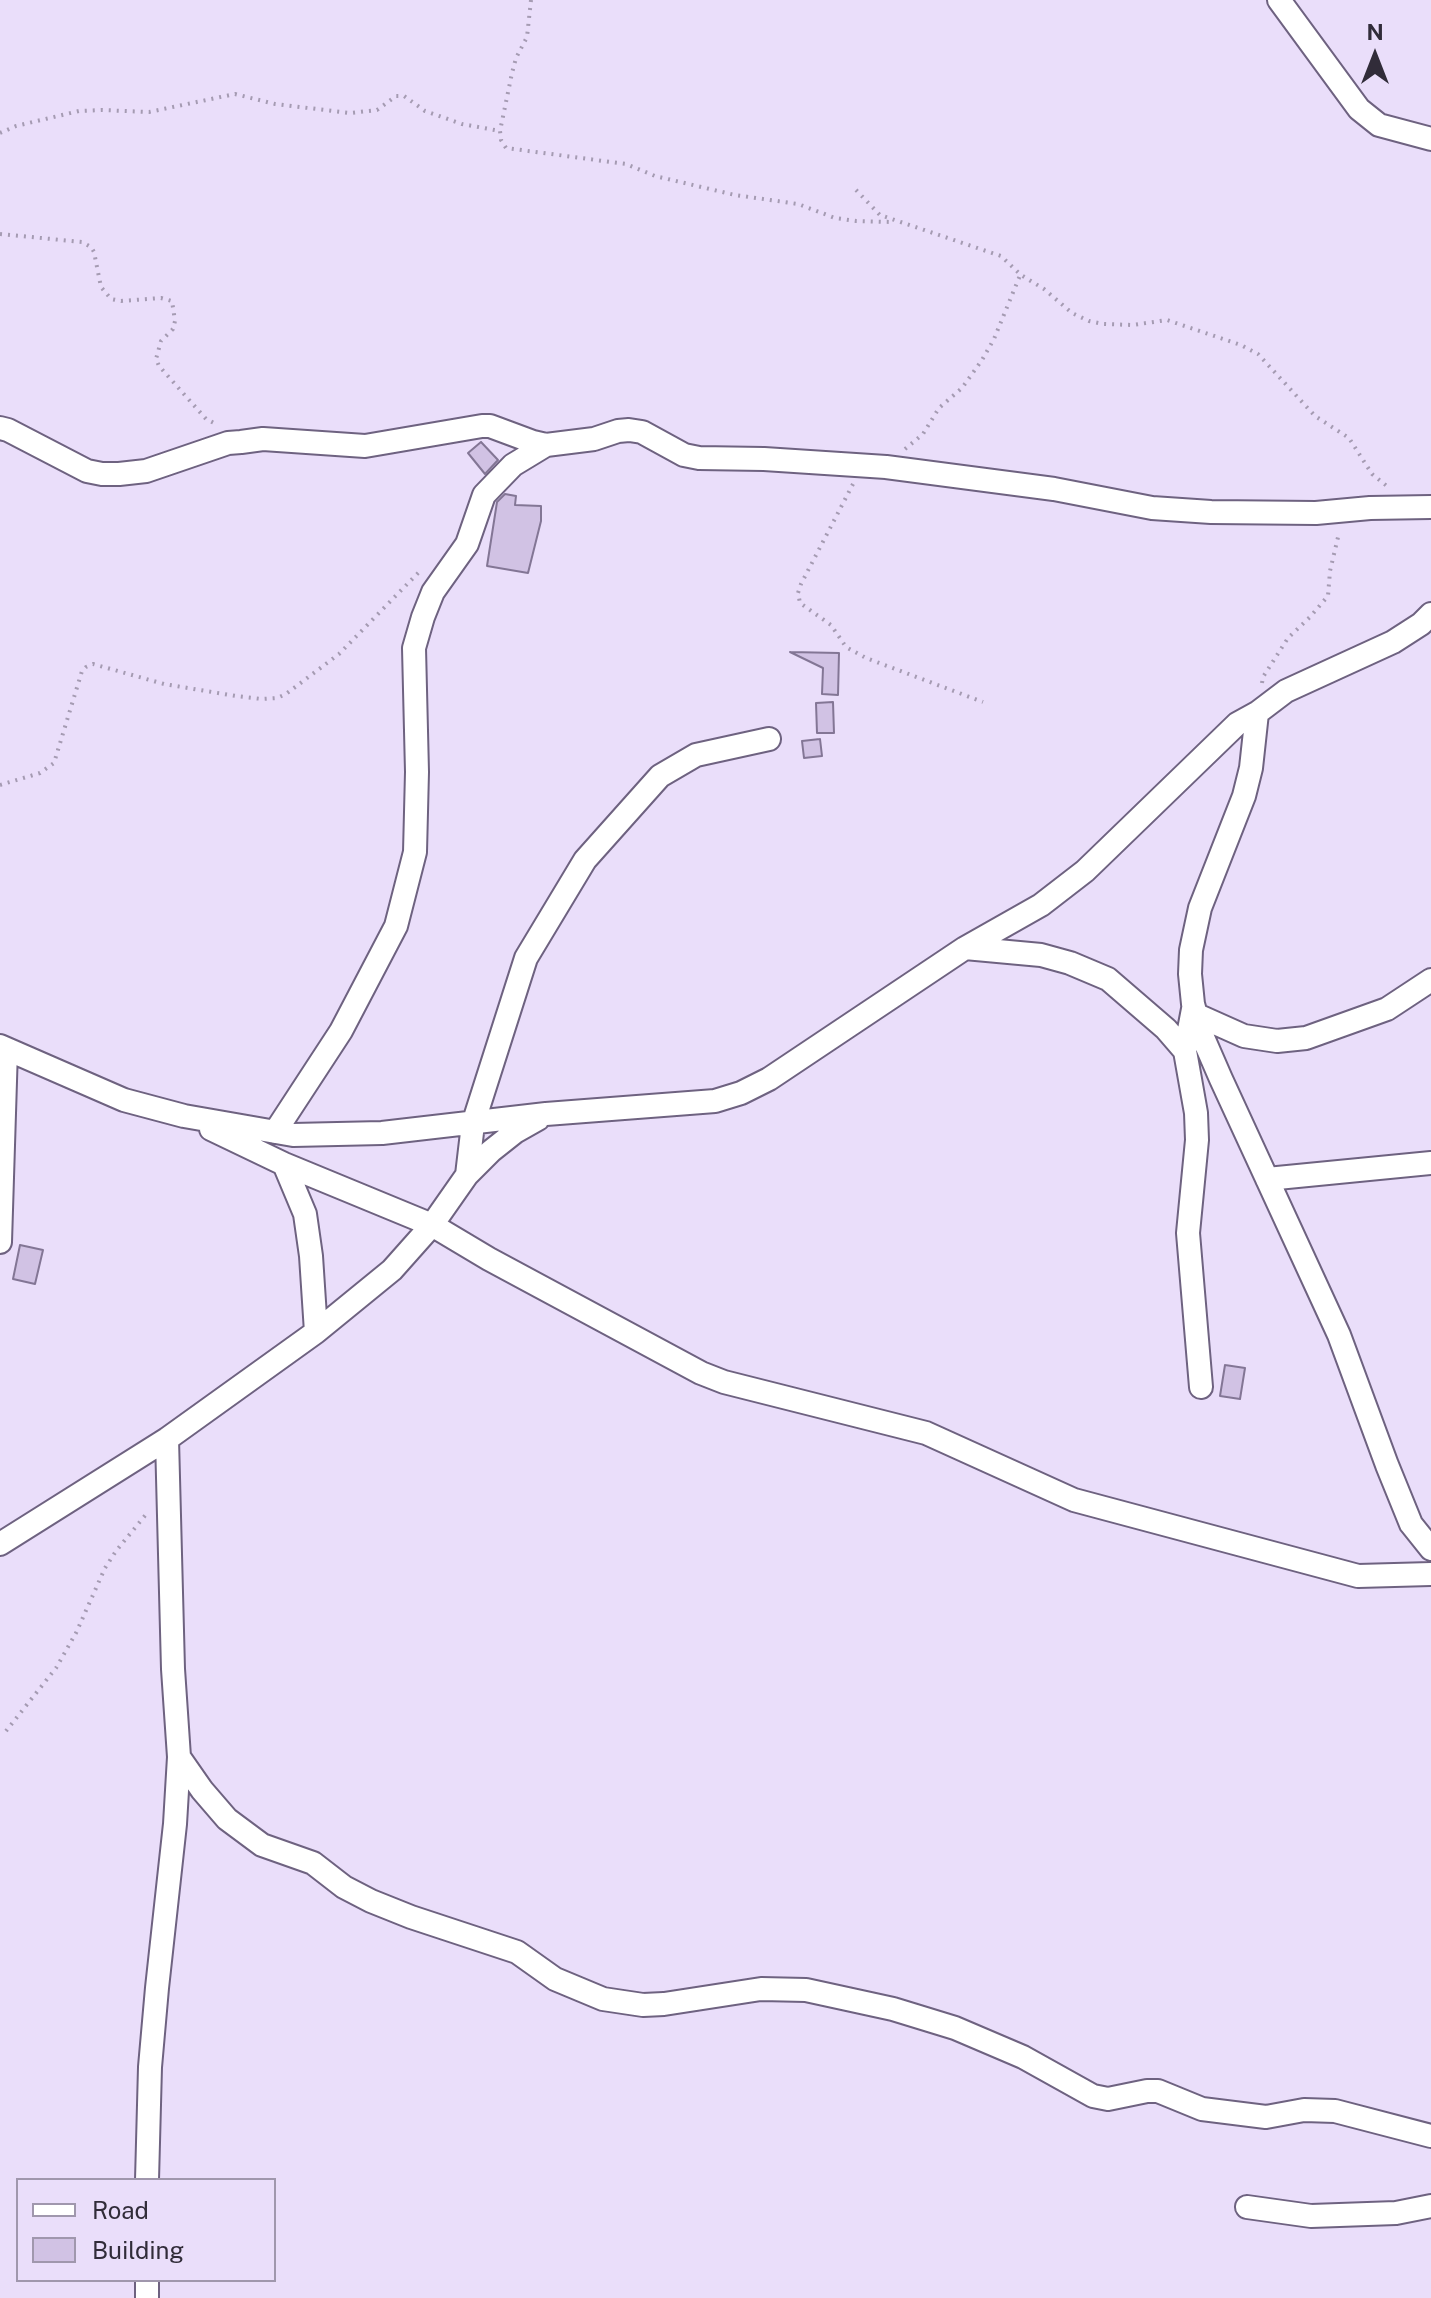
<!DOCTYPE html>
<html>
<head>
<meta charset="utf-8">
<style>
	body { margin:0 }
	#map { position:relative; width:1431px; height:2298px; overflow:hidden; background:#eadefa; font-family:"Public Sans",sans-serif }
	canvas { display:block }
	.legend { position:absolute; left:16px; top:2178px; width:260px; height:104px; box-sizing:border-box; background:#eadefa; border:2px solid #a097ad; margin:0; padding:10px 14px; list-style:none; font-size:24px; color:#312c39 }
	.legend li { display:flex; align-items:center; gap:16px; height:40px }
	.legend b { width:40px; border:2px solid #a097ad }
	.north { position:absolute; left:1335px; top:16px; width:80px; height:80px; -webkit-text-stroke:6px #eadefa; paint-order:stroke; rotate:0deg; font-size:22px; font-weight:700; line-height:32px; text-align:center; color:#312c39 }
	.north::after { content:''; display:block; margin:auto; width:28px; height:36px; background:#312c39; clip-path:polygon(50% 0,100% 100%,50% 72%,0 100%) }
</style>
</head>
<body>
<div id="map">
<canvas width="1431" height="2298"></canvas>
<ul class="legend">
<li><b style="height:10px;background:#fff"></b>Road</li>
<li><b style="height:22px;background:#d1c2e4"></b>Building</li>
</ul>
<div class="north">N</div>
</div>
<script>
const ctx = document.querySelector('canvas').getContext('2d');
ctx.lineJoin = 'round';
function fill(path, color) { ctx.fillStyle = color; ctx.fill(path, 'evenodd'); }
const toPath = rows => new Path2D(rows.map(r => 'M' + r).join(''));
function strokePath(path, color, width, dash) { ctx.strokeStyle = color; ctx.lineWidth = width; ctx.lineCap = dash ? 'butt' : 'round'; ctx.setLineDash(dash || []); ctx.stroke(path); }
const building = toPath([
	[481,442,498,460,485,474,468,453,481,442],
	[505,494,516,496,515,505,541,506,541,521,528,573,487,566,497,502,505,494],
	[790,652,839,653,838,695,822,694,823,668,790,652],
	[833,702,834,733,817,733,816,703,833,702],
	[820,739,822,756,804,758,802,741,820,739],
	[20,1245,43,1250,35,1284,13,1279,20,1245],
	[1225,1365,1245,1368,1240,1399,1220,1396,1225,1365]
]);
fill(building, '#d1c2e4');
strokePath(building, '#837695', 2);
const street = toPath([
	[1279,0,1359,109,1379,125,1431,139],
	[0,428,8,430,87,471,102,474,119,474,146,471,228,443,241,442,263,439,365,446,482,426,490,426,533,442,546,445,594,439,618,431,629,430,642,432,684,455,699,458,764,459,886,467,1054,489,1152,508,1211,512,1316,513,1370,508,1431,507],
	[1257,713,1251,768,1244,796,1200,908,1191,950,1190,974,1193,1004,1201,1033,1221,1079,1339,1335,1387,1465,1411,1524,1431,1549],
	[965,948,1041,955,1070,963,1108,979,1166,1029,1185,1051],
	[1193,1009,1185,1051,1196,1113,1197,1140,1188,1233,1201,1387],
	[1197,1015,1244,1036,1277,1041,1306,1038,1387,1009,1431,980],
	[0,1046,124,1100,184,1116,293,1135,382,1133,546,1114,715,1101,741,1093,769,1079,965,948,1041,905,1085,871,1237,724,1257,713,1286,691,1393,642,1421,624,1431,614],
	[211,1129,284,1164,432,1225,489,1259,701,1373,724,1382,926,1433,1074,1500,1358,1576,1431,1574],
	[275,1132,341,1031,396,926,415,852,417,772,414,648,423,617,433,592,467,544,484,495,513,465,546,445],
	[284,1164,305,1214,311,1256,316,1332],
	[467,1175,473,1124,526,958,585,860,660,776,696,755,769,739],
	[1267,1179,1431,1163],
	[0,1242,6,1049],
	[0,1544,167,1439,316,1332,392,1270,432,1225,467,1175,491,1151,515,1132,538,1119],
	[179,1757,202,1790,227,1819,262,1845,313,1863,344,1887,371,1901,411,1917,517,1952,555,1979,603,1999,643,2005,664,2004,761,1989,806,1990,893,2009,955,2028,1023,2057,1093,2096,1108,2099,1147,2091,1158,2091,1202,2109,1266,2117,1304,2110,1335,2111,1431,2136],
	[147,2180,150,2067,157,1988,175,1824,179,1757,173,1669,167,1439],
	[1247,2207,1311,2216,1396,2213,1431,2206],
	[147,2298,147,2280]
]);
strokePath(street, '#6e6280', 26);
strokePath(toPath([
	[531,0,527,37,516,58,512,73,500,131,501,140,506,148,626,164,655,176,735,195,798,204,835,218,856,221,892,222],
	[0,133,16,126,79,111,102,110,149,112,235,94,275,104,350,113,377,110,396,96,404,96,425,111,462,124,500,131],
	[856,190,880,215,1001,256,1021,275,1044,289,1072,313,1089,321,1103,324,1133,325,1167,320,1241,345,1258,354,1315,416,1349,438,1372,474,1388,487],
	[0,234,82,242,91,247,94,252,101,287,111,299,121,301,161,298,172,301,175,321,173,329,161,341,156,359,159,366,206,419,216,424],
	[905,449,923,434,939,408,962,388,982,360,994,339,1021,273],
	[853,484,801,584,798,593,800,603,831,625,846,647,866,658,983,702],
	[1262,683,1263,677,1288,638,1310,617,1328,596,1330,571,1339,533],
	[0,785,40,773,54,763,82,671,86,667,93,664,164,684,236,696,262,699,277,698,286,694,339,654,419,572],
	[6,1731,56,1668,76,1633,105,1568,116,1551,148,1512]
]), '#a59bb2', 4, [2, 6]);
strokePath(street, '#fff', 22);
</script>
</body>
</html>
